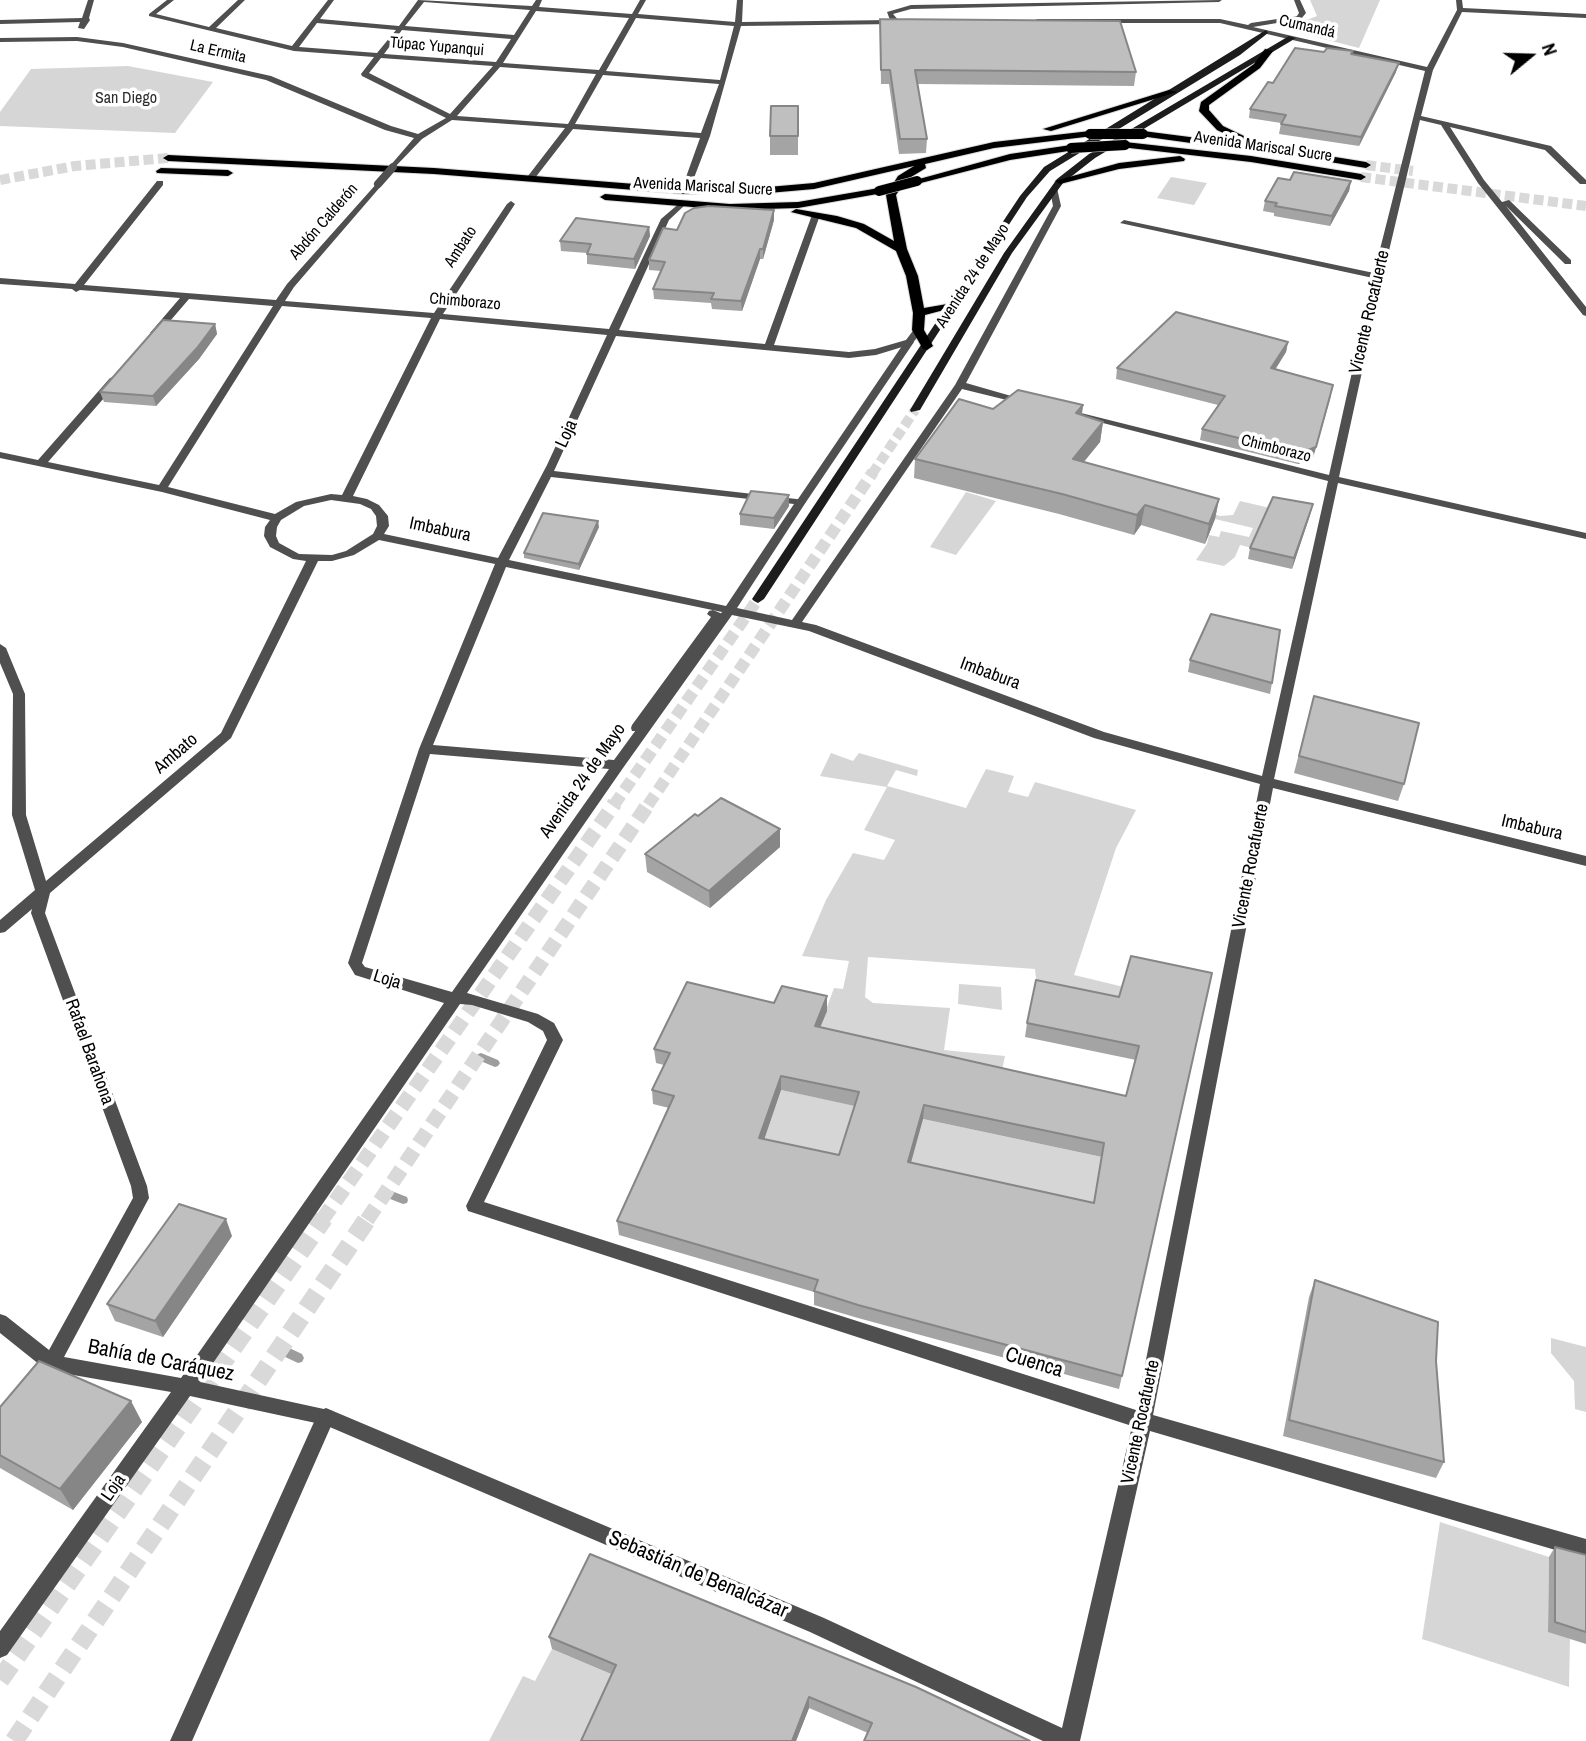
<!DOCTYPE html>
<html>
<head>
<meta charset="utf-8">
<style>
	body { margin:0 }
	#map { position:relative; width:1586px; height:1741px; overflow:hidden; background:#fff; font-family:"Archivo Narrow",sans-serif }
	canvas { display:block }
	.north { position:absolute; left:1495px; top:21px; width:70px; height:70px; -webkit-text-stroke:5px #fff; paint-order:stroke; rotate:71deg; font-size:19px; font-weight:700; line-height:28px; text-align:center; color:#000 }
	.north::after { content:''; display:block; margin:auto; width:24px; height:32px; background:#000; clip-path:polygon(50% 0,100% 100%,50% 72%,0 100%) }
</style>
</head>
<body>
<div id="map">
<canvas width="1586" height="1741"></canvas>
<div class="north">N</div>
</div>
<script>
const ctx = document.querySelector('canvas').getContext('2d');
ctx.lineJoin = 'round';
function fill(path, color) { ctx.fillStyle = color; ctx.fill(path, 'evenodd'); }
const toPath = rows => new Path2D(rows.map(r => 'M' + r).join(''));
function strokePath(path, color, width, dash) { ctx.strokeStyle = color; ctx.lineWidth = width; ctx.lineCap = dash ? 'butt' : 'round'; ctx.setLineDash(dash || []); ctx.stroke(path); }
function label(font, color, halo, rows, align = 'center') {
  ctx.font = font + ' "Archivo Narrow",sans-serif'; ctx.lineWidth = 7; ctx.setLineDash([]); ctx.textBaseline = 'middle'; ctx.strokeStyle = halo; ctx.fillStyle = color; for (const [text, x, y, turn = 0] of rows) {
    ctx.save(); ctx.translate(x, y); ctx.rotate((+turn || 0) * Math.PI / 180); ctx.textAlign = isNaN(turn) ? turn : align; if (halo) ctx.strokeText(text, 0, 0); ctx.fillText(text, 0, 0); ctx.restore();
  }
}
fill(toPath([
	[1310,0,1380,0,1359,48,1284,29,1317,16],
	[128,66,213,82,175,133,0,126,0,112,31,69],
	[1171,177,1207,183,1194,205,1157,198],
	[966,492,996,501,956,555,930,547],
	[1240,501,1270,508,1252,548,1240,545,1235,557,1224,566,1196,560,1207,544,1209,535,1219,537,1221,531,1249,537,1253,528,1215,519,1206,511,1220,516,1233,515],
	[831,753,853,761,859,753,918,770,917,776,896,770,887,786,966,808,986,769,1014,776,1008,792,1028,797,1035,782,1136,810,1116,848,1074,975,1124,987,1117,1011,1037,988,1035,969,868,957,865,997,873,1003,950,1008,944,1050,1005,1056,999,1084,815,1040,834,988,843,989,849,961,802,956,826,900,853,853,884,860,895,840,864,830,887,787,820,776],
	[959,984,1001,987,1002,1010,958,1004],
	[781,1090,858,1106,839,1169,760,1152],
	[923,1119,1102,1157,1091,1217,907,1176],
	[1551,1338,1586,1347,1586,1412,1575,1409,1574,1381,1551,1353],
	[1440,1522,1549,1557,1548,1631,1570,1639,1569,1687,1422,1639],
	[552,1649,618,1677,589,1741,489,1741,523,1676,535,1681]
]), '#d6d6d6');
fill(toPath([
	[481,1053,498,1060,500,1063,498,1066,495,1067,478,1060,476,1057,478,1054,481,1053],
	[389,1190,407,1197,408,1200,407,1203,403,1204,385,1197,384,1194,385,1191,389,1190],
	[285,1346,302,1354,304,1358,302,1362,298,1363,281,1355,279,1351,281,1347,285,1346]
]), '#9d9d9d');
strokePath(toPath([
	[872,474,915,410]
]), '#d9d9d9', 10, [10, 4.5]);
strokePath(toPath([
	[614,805,758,599],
	[648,805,873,472]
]), '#d9d9d9', 12, [12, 6]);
strokePath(toPath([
	[322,1220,615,803],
	[367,1220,649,803]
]), '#d9d9d9', 15, [15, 8]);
strokePath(toPath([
	[0,1680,324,1218],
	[14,1741,368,1218]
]), '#d9d9d9', 19, [19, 10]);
strokePath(toPath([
	[1366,165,1413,171],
	[1361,177,1586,206],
	[0,180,75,166,168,158]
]), '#d9d9d9', 10, [10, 4.5]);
const primary = toPath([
	[1265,49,1273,51,1260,68,1209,105,1209,110,1223,126,1269,148,1269,152,1265,153,1217,130,1199,111,1201,102,1254,64,1265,49],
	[1169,90,1177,92,1051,131,1043,129,1169,90],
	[1090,131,1095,134,1093,136,994,148,925,164,926,168,906,180,896,195,907,249,918,276,924,308,953,303,959,306,925,315,924,330,933,346,927,350,923,349,912,330,913,313,906,276,896,251,856,228,791,212,796,209,837,216,864,224,894,241,886,195,898,176,914,166,814,189,757,194,685,194,434,174,168,161,163,158,168,155,434,168,685,188,757,188,814,183,994,142,1090,131],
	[1143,131,1213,140,1218,143,1213,146,1140,136,1138,134,1143,131],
	[1125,142,1251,156,1361,174,1366,177,1361,180,1251,162,1121,147,1120,145,1125,142],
	[1071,145,1076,148,1075,150,1010,160,917,184,912,181,1010,154,1071,145],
	[1310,153,1366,162,1371,165,1366,168,1306,158,1306,154,1310,153],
	[1180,156,1185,159,1184,161,1119,169,1060,184,1055,181,1119,163,1180,156],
	[161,168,228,170,233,173,228,176,157,173,156,171,161,168],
	[879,188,883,189,883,193,798,208,730,210,605,200,600,197,605,194,730,204,798,202,879,188]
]);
strokePath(primary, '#dbdbdb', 2);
fill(toPath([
	[909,339,914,342,806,502,801,505,797,504,796,502,906,340,909,339],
	[713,610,725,615,642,731,632,731,631,728,632,725,711,617,707,614,709,611,713,610],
	[326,1408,333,1411,335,1417,192,1741,170,1741,319,1411,326,1408]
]), '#4f4f4f');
fill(toPath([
	[88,0,94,0,89,18,90,20,84,29,78,28,80,22,0,24,0,20,82,18,88,0],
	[167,0,174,0,156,14,209,27,238,0,245,0,216,28,292,46,328,0,334,0,320,19,399,26,418,0,532,6,536,0,542,0,539,7,632,14,640,0,646,0,638,14,735,22,737,0,743,0,742,22,890,20,887,12,911,5,1222,0,1219,2,911,9,893,14,900,22,897,24,741,26,710,136,689,191,685,194,681,191,700,138,573,129,535,178,532,178,528,176,565,128,452,120,422,139,393,169,389,167,414,138,385,130,266,80,123,47,77,41,0,42,0,38,77,37,123,43,271,76,391,126,418,134,446,118,362,76,361,74,374,57,294,51,149,16,149,14,167,0],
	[424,2,530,10,514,35,405,26,424,2],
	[536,11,629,18,599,70,503,63,536,11],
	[636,18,734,26,720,80,606,71,636,18],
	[317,23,396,30,377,53,299,47,317,23],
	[402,30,511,39,496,62,384,54,402,30],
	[381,58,493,66,450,114,369,73,381,58],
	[500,67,596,74,568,124,457,116,500,67],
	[603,75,719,84,701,133,575,124,603,75],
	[1294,0,1300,0,1306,13,1301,19,1253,27,1427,67,1457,10,1456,0,1462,0,1463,8,1586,14,1586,18,1462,12,1433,70,1421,116,1551,146,1586,180,1586,184,1580,184,1545,150,1450,127,1484,180,1502,202,1509,200,1571,260,1571,264,1565,264,1506,206,1586,307,1586,316,1583,315,1478,183,1441,125,1420,120,1383,276,1339,477,1586,533,1586,539,1338,483,1274,779,1586,856,1586,866,1273,788,1153,1415,1586,1539,1586,1559,1150,1431,1080,1741,1043,1741,810,1632,325,1425,190,1396,7,1655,0,1658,0,1631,171,1392,56,1372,53,1376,47,1378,41,1376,38,1370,40,1365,0,1333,0,1314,6,1316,49,1350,133,1198,131,1186,31,913,32,909,5,932,0,933,0,920,35,890,12,815,13,694,0,663,0,644,6,648,25,694,26,815,46,881,221,733,306,561,293,559,270,547,264,536,265,527,270,520,162,492,0,458,0,452,38,460,110,378,114,377,119,380,118,382,48,462,159,485,273,306,189,299,158,335,155,336,150,333,180,298,80,290,76,292,72,289,0,284,0,278,75,284,157,181,163,181,163,185,84,285,276,300,287,284,378,182,382,184,381,186,294,287,285,301,434,313,507,204,511,201,515,204,443,314,609,329,661,219,682,201,686,204,669,220,619,330,765,344,812,215,819,213,820,215,774,345,849,352,875,349,906,340,915,328,921,328,923,330,912,344,876,355,849,358,616,336,554,471,805,500,806,502,737,608,792,620,955,385,1053,206,1050,190,1057,188,1061,206,966,383,1032,402,1027,405,962,389,802,622,816,625,1104,732,1262,776,1328,481,1068,414,1073,411,1329,475,1373,278,1120,223,1124,220,1374,273,1425,71,1220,23,1037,23,1034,21,1037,19,1220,19,1248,25,1251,23,1297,16,1299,13,1294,0],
	[282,306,431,318,342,495,331,494,296,502,275,514,168,487,282,306],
	[440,319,607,335,547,465,498,558,384,534,389,526,388,516,379,505,367,499,353,496,440,319],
	[551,477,794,504,726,606,509,560,551,477],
	[331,500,360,504,371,509,376,516,377,526,373,534,346,551,332,555,299,554,279,543,276,536,277,527,281,520,304,506,331,500],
	[379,540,495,564,419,749,348,963,355,975,444,1003,181,1378,64,1357,149,1198,147,1186,45,913,50,893,231,738,318,561,332,561,354,555,379,540],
	[506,567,722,612,614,760,433,745,506,567],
	[732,615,809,631,1094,738,1260,784,1136,1410,484,1202,563,1040,554,1023,538,1014,467,993,623,768,732,615],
	[430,754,609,769,452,992,365,967,362,963,430,754],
	[460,1004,472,1005,528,1022,543,1031,547,1040,466,1206,468,1211,1132,1426,1062,1728,824,1618,333,1411,200,1382,460,1004]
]), '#4f4f4f');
fill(toPath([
	[1266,30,1268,33,1240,55,1050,171,1027,197,764,599,758,603,754,601,752,599,1020,196,1044,167,1266,30],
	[1289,36,1296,38,1095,158,1063,183,1012,253,920,410,911,412,910,410,1004,253,1057,179,1089,154,1289,36]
]), '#1c1c1c');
fill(primary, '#000');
const primaryBridge = toPath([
	[1090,134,1143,134],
	[1071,148,1125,145],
	[879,191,917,181]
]);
strokePath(primaryBridge, '#dbdbdb', 11, []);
strokePath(toPath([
	[378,184,393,167]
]), '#4f4f4f', 8);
strokePath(primaryBridge, '#000', 10);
fill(toPath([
	[880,19,1136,72,1134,86,917,84,927,139,926,153,899,154,889,84,881,84],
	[1324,52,1352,55,1396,72,1359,146,1279,134,1281,123,1249,118,1250,109,1273,83],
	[798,106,798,155,770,155,770,136],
	[1290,180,1351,181,1349,191,1330,226,1274,216,1274,213,1263,211,1265,201],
	[774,210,774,220,763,259,760,259,742,311,712,309,711,303,654,299,653,289,661,271,649,270,649,260,677,230],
	[649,227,650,236,635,269,587,264,587,253,561,251,560,241],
	[215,324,217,334,199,359,156,406,104,402,100,392],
	[1288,342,1286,352,1275,370,1313,458,1298,464,1200,440,1202,429,1218,405,1116,379,1117,368],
	[1083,405,1082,415,1103,422,1100,442,1084,462,1219,499,1215,519,1205,544,1141,525,1134,535,1059,514,914,478,915,459,993,409],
	[789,506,774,529,740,525,740,514],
	[1310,515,1292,569,1248,559,1250,548],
	[599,527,579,570,524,558,524,553],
	[1190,660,1272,683,1270,694,1188,672],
	[1314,696,1404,784,1398,801,1294,773],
	[780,847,710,908,647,872,645,854],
	[1212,973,1119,1389,858,1318,814,1305,814,1292,619,1235,617,1221,669,1108,653,1104,652,1090,664,1065,656,1063,654,1049,774,1003,827,996,827,1011,820,1027,1126,1096,1136,1060,1025,1037,1027,1023,1119,997],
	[781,1090,855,1106,839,1155,764,1139],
	[923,1119,1102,1157,1094,1203,911,1163],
	[232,1236,163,1337,115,1321,107,1304],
	[1315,1280,1436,1361,1444,1462,1436,1478,1283,1436,1309,1297],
	[0,1407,142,1422,73,1510,0,1468],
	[1555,1547,1586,1555,1586,1644,1548,1632,1549,1557],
	[549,1637,1030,1741,868,1733,809,1708,796,1741,581,1741,611,1674,552,1649]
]), '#a4a4a4');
fill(toPath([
	[1399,63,1396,72,1359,146,1361,137],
	[1351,181,1349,191,1330,226,1332,216],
	[774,210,774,220,763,259,763,249],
	[649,227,650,236,635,269,634,259],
	[760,249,760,259,742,311,741,301],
	[215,324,217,334,199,359,156,406,153,396],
	[1288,342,1286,352,1269,379,1271,368],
	[1331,396,1313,458,1298,464,1300,453],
	[1083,405,1080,425,1076,413],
	[1103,422,1100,442,1070,478,1073,459],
	[789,495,789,506,774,529,774,518],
	[1219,499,1215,519,1205,544,1209,524],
	[1313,504,1310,515,1292,569,1294,558],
	[1145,505,1141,525,1134,535,1137,515],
	[598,521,599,527,579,570,579,564],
	[780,829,780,847,710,908,709,891],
	[827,996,827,1011,815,1040,815,1026],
	[781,1076,781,1090,760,1152,759,1138],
	[924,1105,923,1119,907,1176,908,1162],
	[226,1219,232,1236,163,1337,155,1321],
	[131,1401,142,1422,73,1510,60,1489],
	[809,1697,809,1708,796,1741,792,1741]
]), '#868686');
const building = toPath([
	[880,19,1120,21,1136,72,915,70,927,139,900,139,890,70,881,70,880,19],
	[1295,48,1324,52,1327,48,1353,51,1351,54,1399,63,1361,137,1281,124,1286,115,1250,109,1268,82,1273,83,1295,48],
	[771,106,798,106,798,136,770,136,771,106],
	[1294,172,1351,181,1332,216,1275,206,1277,203,1265,201,1278,178,1290,180,1294,172],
	[709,206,774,210,763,249,760,249,741,301,711,299,714,293,653,289,665,262,649,260,663,228,677,230,685,213,694,208,709,206],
	[576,218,649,227,634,259,587,254,591,244,560,241,576,218],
	[1176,312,1288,342,1271,368,1333,385,1316,447,1300,453,1202,429,1225,396,1117,368,1176,312],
	[163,320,215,324,197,348,153,396,100,392,163,320],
	[1018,390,1083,405,1076,413,1103,422,1073,459,1219,499,1209,524,1145,505,1137,515,1062,494,915,459,959,399,993,409,1018,390],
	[751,491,789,495,774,518,740,514,751,491],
	[1273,497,1313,504,1294,558,1250,548,1273,497],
	[543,513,598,521,579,564,524,553,543,513],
	[1211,614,1280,630,1272,683,1190,660,1211,614],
	[1314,696,1419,723,1404,784,1299,756,1314,696],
	[721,798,780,829,709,891,645,854,695,814,698,816,721,798],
	[1131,956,1212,973,1122,1376,858,1305,814,1291,818,1280,617,1221,674,1096,652,1090,670,1053,654,1049,687,982,774,1003,782,986,827,996,815,1026,1126,1096,1139,1046,1027,1023,1036,980,1119,997,1131,956],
	[781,1076,859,1092,839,1155,759,1138,781,1076],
	[924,1105,1104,1143,1094,1203,908,1162,924,1105],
	[179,1204,226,1219,155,1321,107,1304,179,1204],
	[1315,1280,1438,1322,1436,1361,1444,1462,1289,1420,1315,1280],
	[39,1361,131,1401,60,1489,0,1455,0,1407,39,1361],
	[1555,1547,1586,1555,1586,1632,1555,1622,1555,1547],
	[590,1554,916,1687,1030,1741,864,1741,872,1723,809,1697,792,1741,581,1741,616,1665,549,1637,590,1554]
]);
fill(building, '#bfbfbf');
strokePath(building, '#868686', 2);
label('16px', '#000', '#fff', [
	["Cumandá",1307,27,13],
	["Túpac Yupanqui",437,47,5],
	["La Ermita",218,52,13],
	["Avenida Mariscal Sucre",1263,147,8],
	["Avenida Mariscal Sucre",703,187,3],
	["Abdón Calderón",324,222,-49],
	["Ambato",461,247,-57],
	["Avenida 24 de Mayo",973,276,-57],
	["Chimborazo",465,302,5],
	["Chimborazo",1276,449,14]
]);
label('16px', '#2d2d2d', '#fff', [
	["San Diego",126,99]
]);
label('18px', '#000', '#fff', [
	["Vicente Rocafuerte",1370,312,-77],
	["Loja",567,434,-65],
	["Imbabura",440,530,12],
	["Imbabura",990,674,20],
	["Ambato",176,754,-41],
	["Avenida 24 de Mayo",583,781,-55],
	["Imbabura",1532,828,13],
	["Vicente Rocafuerte",1251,866,-79],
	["Loja",387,980,17],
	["Rafael Barahona",89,1052,70],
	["Vicente Rocafuerte",1141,1422,-78],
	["Loja",114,1488,-55]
]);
label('21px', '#000', '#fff', [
	["Bahía de Caráquez",161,1361,11],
	["Cuenca",1034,1363,17],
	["Sebastián de Benalcázar",698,1575,23]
]);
</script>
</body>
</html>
